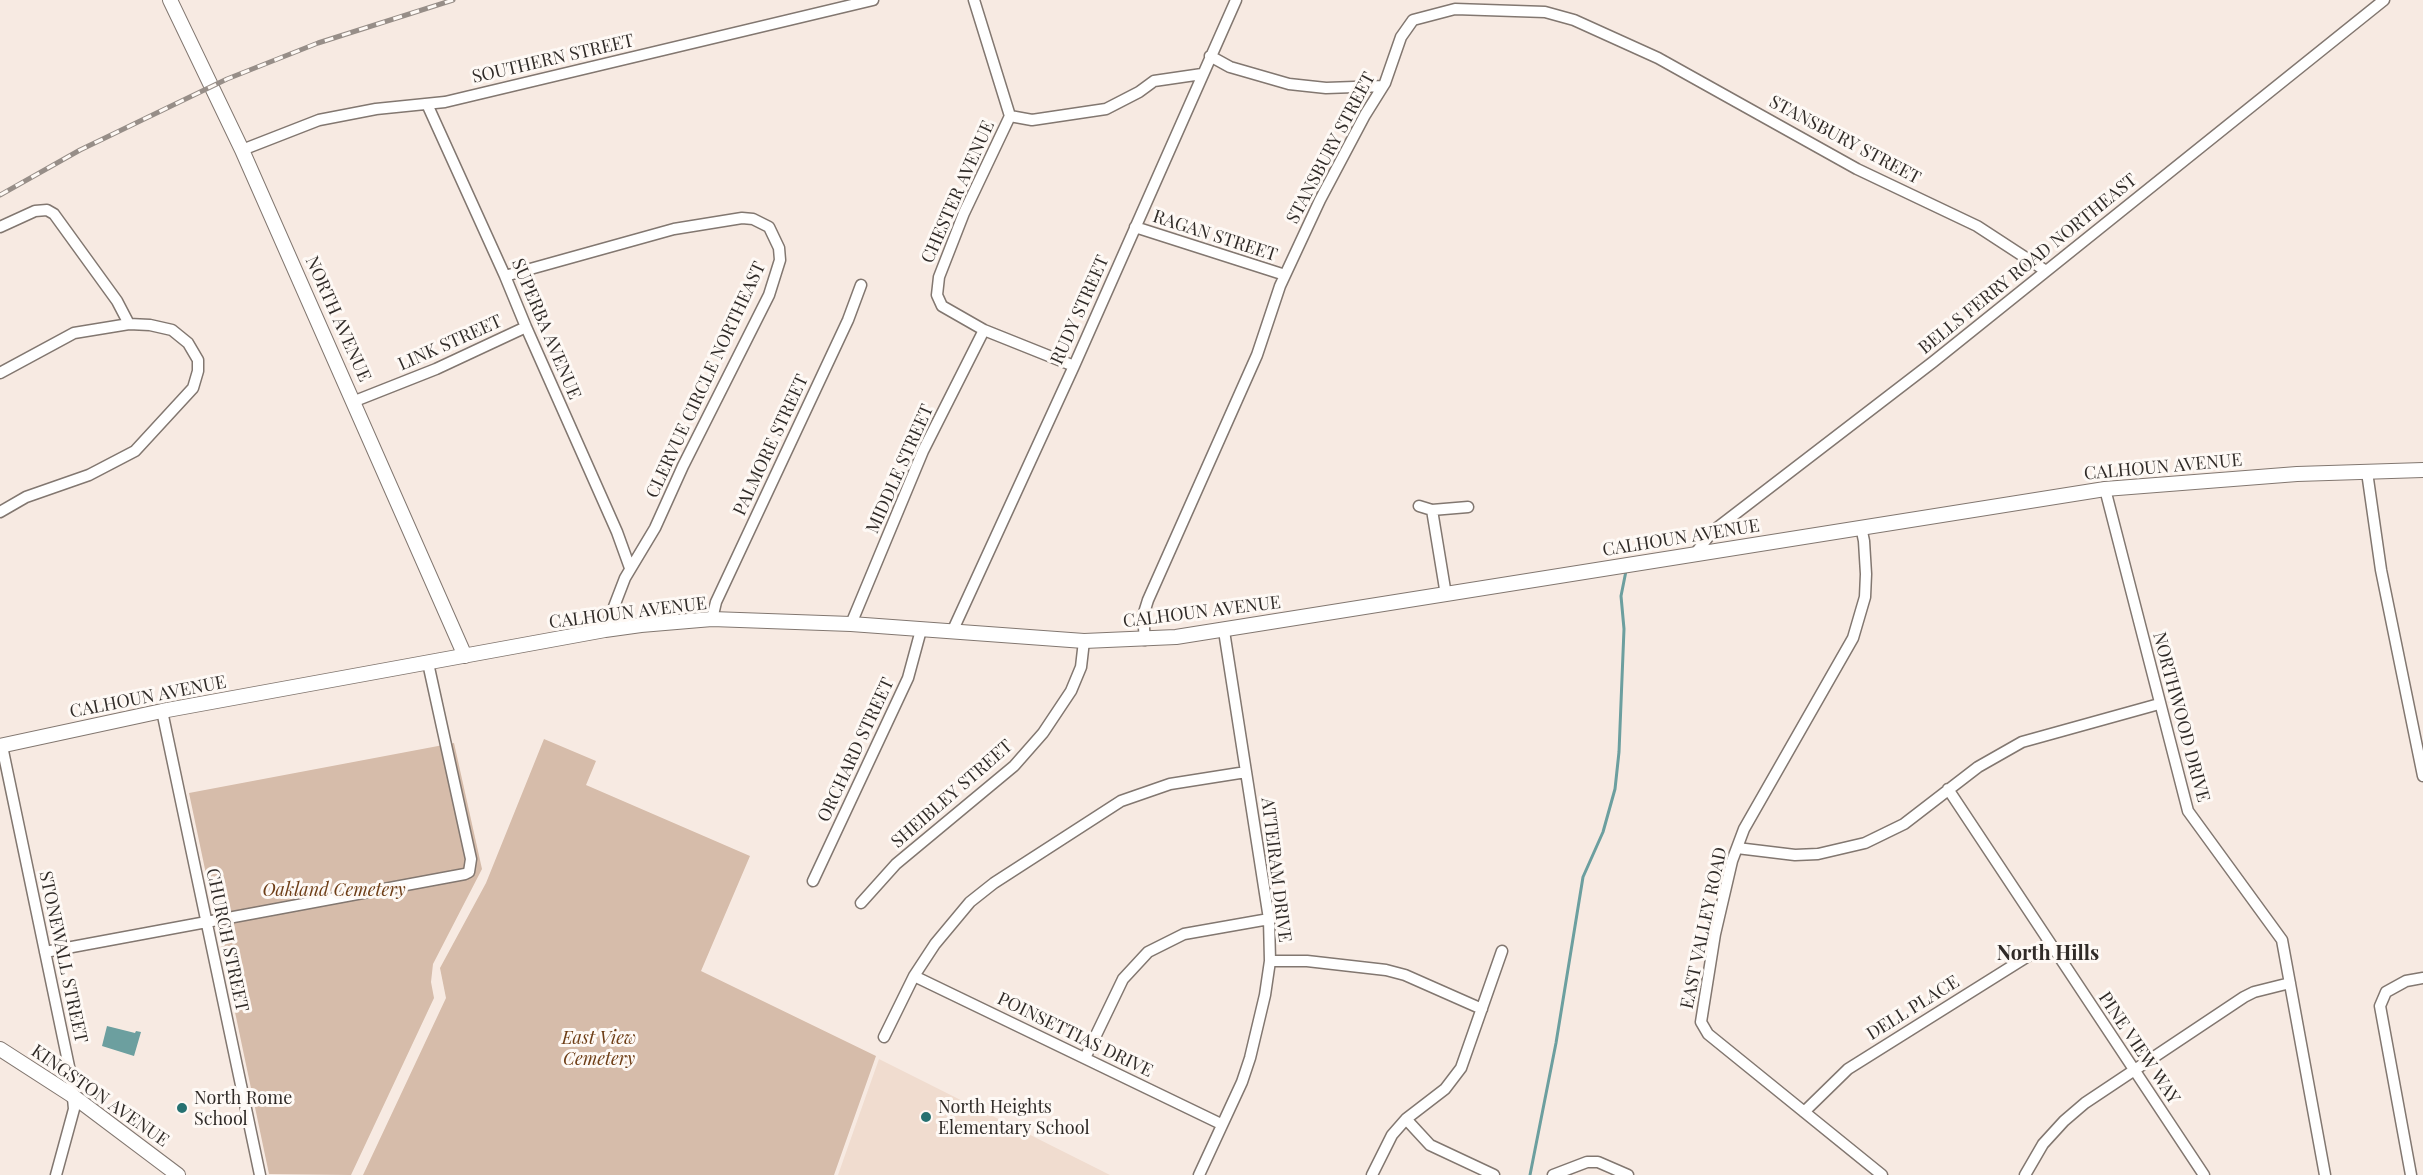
<!DOCTYPE html>
<html>
<head>
<meta charset="utf-8">
<style>
	body { margin:0 }
	canvas { display:block; background:#f7eae2 }
</style>
</head>
<body>
<canvas width="2423" height="1175"></canvas>
<script>
const ctx = document.querySelector('canvas').getContext('2d');
ctx.lineJoin = 'round';
function fill(path, color) { ctx.fillStyle = color; ctx.fill(path, 'evenodd'); }
const toPath = rows => new Path2D(rows.map(r => 'M' + r).join(''));
function strokePath(path, color, width, dash) { ctx.strokeStyle = color; ctx.lineWidth = width; ctx.lineCap = dash ? 'butt' : 'round'; ctx.setLineDash(dash || []); ctx.stroke(path); }
function label(font, color, halo, rows, align = 'center') {
  ctx.font = font + ' "Playfair Display",serif'; ctx.lineWidth = 6; ctx.setLineDash([]); ctx.textBaseline = 'middle'; ctx.strokeStyle = halo; ctx.fillStyle = color; for (const [text, x, y, turn = 0] of rows) {
    ctx.save(); ctx.translate(x, y); ctx.rotate((+turn || 0) * Math.PI / 180); ctx.textAlign = isNaN(turn) ? turn : align; if (halo) ctx.strokeText(text, 0, 0); ctx.fillText(text, 0, 0); ctx.restore();
  }
}
fill(toPath([
	[879,1059,1110,1175,838,1175]
]), '#f0dccf');
fill(toPath([
	[544,739,596,761,586,785,750,856,701,971,876,1056,834,1175,363,1175,446,998,440,968,486,883],
	[454,743,482,869,433,964,431,982,434,998,351,1175,269,1174,189,793]
]), '#d6bcaa');
fill(toPath([
	[107,1026,135,1033,136,1031,141,1032,134,1056,102,1046]
]), '#6c9f9f');
strokePath(toPath([
	[1530,1175,1556,1043,1583,877,1603,832,1615,789,1619,752,1624,629,1621,596,1626,571]
]), '#6c9f9f', 3);
const minor = toPath([
	[974,0,1010,116,964,213,939,277,937,295,942,306,984,330,1074,366],
	[1210,56,1230,67,1289,84,1326,88,1383,86],
	[427,104,505,276,526,327,617,532,630,568],
	[1010,116,1032,120,1106,109,1139,92,1154,81,1202,74],
	[242,150,319,120,376,109,445,102,873,0],
	[0,227,35,211,47,210,54,214,117,301,129,324],
	[1135,227,1285,275],
	[505,276,674,229,742,218,753,219,769,227,779,248,780,260,769,295,683,466,655,528,625,578,605,630],
	[0,373,74,333,129,324,150,325,172,330,188,343,198,360,198,371,193,388,135,451,89,475,26,497,0,512],
	[355,401,436,369,526,327],
	[2367,472,2381,570,2423,776],
	[2105,489,2188,811,2282,940,2325,1175],
	[1419,506,1432,510,1468,507],
	[1432,510,1446,595],
	[1861,527,1864,541,1866,574,1865,597,1853,638,1744,829,1732,861,1715,934,1701,1022,1708,1034,1882,1175],
	[1694,555,1713,531,1933,362,2384,0],
	[712,619,716,602,848,320,861,285],
	[851,624,923,451,984,330],
	[952,632,1074,366,1236,0],
	[1145,640,1143,616,1148,600,1257,355,1280,286,1320,200,1365,115,1385,83,1401,37,1413,20,1455,9,1545,12,1574,20,1658,58,1857,169,1977,226,2046,271],
	[162,711,260,1175],
	[2,746,71,1076,74,1109,56,1175],
	[1948,789,2204,1175],
	[1737,848,1795,855,1818,854,1865,843,1904,824,1978,767,2022,742,2159,704],
	[813,881,908,678,921,630],
	[861,903,896,864,1014,766,1043,733,1071,691,1081,667,1084,641],
	[45,952,465,874,469,872,471,859,428,663],
	[1270,961,1307,961,1386,970,1405,975,1482,1009],
	[914,976,1221,1124],
	[884,1037,914,976,935,944,970,902,994,883,1121,801,1170,784,1246,772],
	[1085,1058,1123,979,1148,952,1184,934,1269,919],
	[1804,1112,1848,1069,2049,943],
	[1406,1119,1430,1145,1494,1175],
	[1199,1175,1242,1082,1250,1058,1265,995,1270,961,1269,919,1224,631],
	[1372,1175,1392,1135,1406,1119,1445,1089,1461,1068,1502,951],
	[1553,1175,1587,1162,1598,1162,1628,1175],
	[2025,1175,2043,1144,2064,1121,2085,1103,2244,997,2254,992,2290,983],
	[2411,1175,2380,1006,2386,992,2406,981,2423,978]
]);
const tertiary = toPath([
	[170,0,242,150,465,656],
	[0,746,162,711,605,630,641,625,712,619,851,624,1084,641,1176,637,2105,489,2297,474,2423,470],
	[0,1049,73,1096,178,1175]
]);
strokePath(minor, '#827770', 13);
strokePath(tertiary, '#827770', 16);
strokePath(minor, '#fff', 10);
strokePath(tertiary, '#fff', 14);
const rail = toPath([
	[0,195,80,150,227,79,318,43,453,0]
]);
strokePath(rail, '#978e88', 5);
strokePath(rail, '#fef9f5', 3, [9]);
for (const [x, y, r, color] of [
	[182,1108,6,"#267171"],
	[926,1117,6,"#267171"]
]) { const dot = new Path2D(); dot.arc(x, y, r, 0, 2 * Math.PI); ctx.fillStyle = color; ctx.fill(dot); strokePath(dot, '#fef9f5', 2); }
label('18px', '#302b28', '#fef9f5', [
	["SOUTHERN STREET",553,59,-13],
	["STANSBURY STREET",1845,140,28],
	["STANSBURY STREET",1331,148,-62],
	["CHESTER AVENUE",958,192,-66],
	["RAGAN STREET",1215,236,18],
	["BELLS FERRY ROAD NORTHEAST",2028,264,-39],
	["RUDY STREET",1080,310,-66],
	["NORTH AVENUE",338,319,66],
	["SUPERBA AVENUE",546,329,67],
	["LINK STREET",450,343,-24],
	["CLERVUE CIRCLE NORTHEAST",706,380,-65],
	["PALMORE STREET",771,445,-65],
	["CALHOUN AVENUE",2163,467,-5],
	["MIDDLE STREET",900,469,-66],
	["CALHOUN AVENUE",1681,538,-9],
	["CALHOUN AVENUE",1202,612,-7],
	["CALHOUN AVENUE",628,613,-7],
	["CALHOUN AVENUE",148,697,-11],
	["NORTHWOOD DRIVE",2181,717,75],
	["ORCHARD STREET",856,750,-65],
	["SHEIBLEY STREET",952,794,-41],
	["ATTEIRAM DRIVE",1276,870,83],
	["EAST VALLEY ROAD",1704,928,-78],
	["CHURCH STREET",227,940,78],
	["STONEWALL STREET",63,957,78],
	["DELL PLACE",1913,1008,-32],
	["POINSETTIAS DRIVE",1075,1035,26],
	["PINE VIEW WAY",2139,1048,56],
	["KINGSTON AVENUE",100,1096,35]
]);
label('italic 18px', '#6e3e17', '#fef9f5', [
	["Oakland Cemetery",334,890],
	["East View",599,1038],
	["Cemetery",599,1059]
]);
label('18px', '#302b28', '#fef9f5', [
	["North Rome",194,1098],
	["School",194,1119],
	["North Heights",938,1107],
	["Elementary School",938,1128]
], 'left');
label('bold 20px', '#302b28', '#fef9f5', [
	["North Hills",2048,954]
]);
</script>
</body>
</html>
